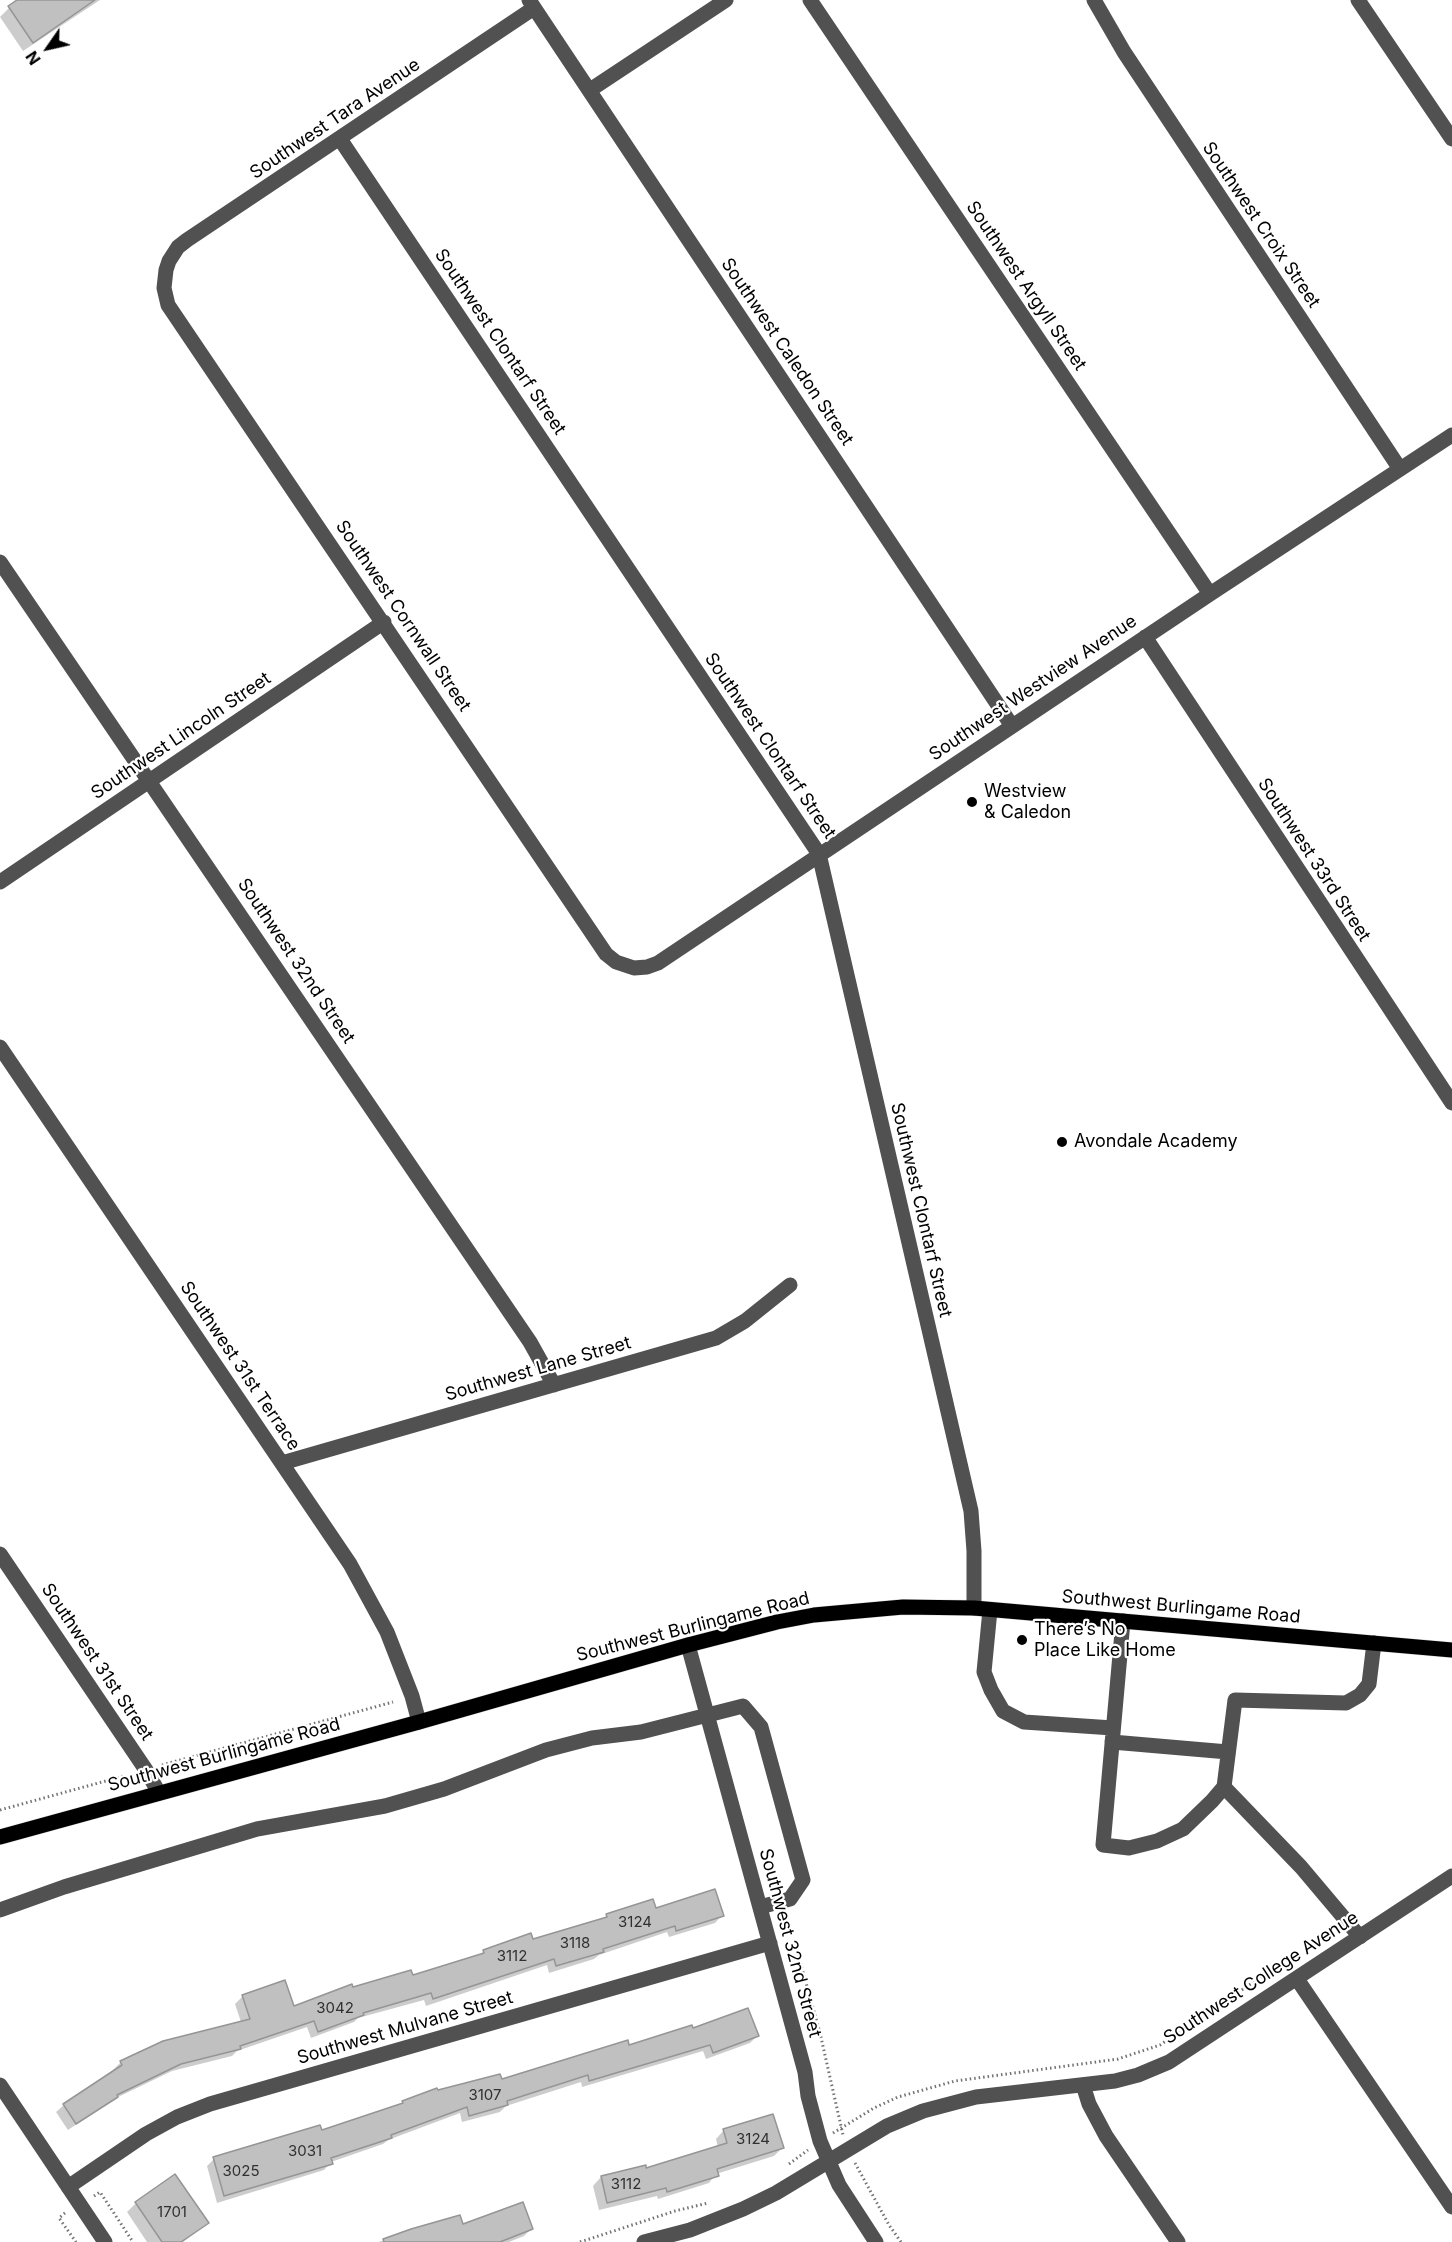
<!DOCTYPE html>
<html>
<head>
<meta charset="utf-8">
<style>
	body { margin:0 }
	#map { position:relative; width:1452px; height:2242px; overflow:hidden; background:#fff; font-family:Inter,sans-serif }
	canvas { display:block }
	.north { position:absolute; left:18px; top:18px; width:60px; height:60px; -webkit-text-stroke:4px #fff; paint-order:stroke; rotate:236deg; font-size:16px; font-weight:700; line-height:24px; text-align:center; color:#000 }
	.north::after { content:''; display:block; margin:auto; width:21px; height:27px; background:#000; clip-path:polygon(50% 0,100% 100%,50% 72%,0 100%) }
</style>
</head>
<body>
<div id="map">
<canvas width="1452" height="2242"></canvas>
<div class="north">N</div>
</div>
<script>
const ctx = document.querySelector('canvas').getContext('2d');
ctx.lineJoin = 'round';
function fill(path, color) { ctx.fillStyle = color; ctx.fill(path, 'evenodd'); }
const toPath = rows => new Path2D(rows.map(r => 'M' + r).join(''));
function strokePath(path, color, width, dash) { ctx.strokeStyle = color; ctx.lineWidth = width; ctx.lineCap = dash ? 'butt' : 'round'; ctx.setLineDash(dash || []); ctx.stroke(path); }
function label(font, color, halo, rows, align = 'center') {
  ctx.font = font + ' Inter,sans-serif'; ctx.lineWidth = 4.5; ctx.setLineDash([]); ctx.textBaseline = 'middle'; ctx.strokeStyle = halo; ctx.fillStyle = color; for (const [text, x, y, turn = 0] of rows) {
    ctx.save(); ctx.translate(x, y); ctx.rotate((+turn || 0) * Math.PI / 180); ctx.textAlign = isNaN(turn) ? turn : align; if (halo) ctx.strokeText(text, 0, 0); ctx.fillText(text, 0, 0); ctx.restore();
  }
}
fill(toPath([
	[17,0,100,0,23,51,0,17],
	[655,1910,722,1915,715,1923,669,1937,667,1932,599,1955,594,1959,549,1973,547,1965,426,2006,424,2000,358,2018,354,2022,311,2038,307,2027,237,2051,232,2056,172,2071,114,2099,68,2130,56,2112,64,2105,115,2072,113,2070,121,2062,241,2022,235,2004,243,1996,293,2008,352,1988,412,1977,479,1956,484,1951,532,1941,602,1920,607,1915],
	[692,2030,757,2036,750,2043,706,2059,703,2051,582,2087,581,2082,506,2106,500,2112,462,2122,460,2113,388,2140,383,2144,331,2162,324,2170,217,2203,207,2166,214,2159,321,2132,437,2092,500,2081],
	[724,2130,782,2148,774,2156,716,2174,709,2183,658,2199,657,2196,599,2210,593,2186,601,2177,645,2170,718,2148,716,2139],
	[136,2203,207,2223,183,2242,147,2242,127,2212],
	[459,2217,462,2226,531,2229,524,2236,509,2242,378,2242]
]), '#0003');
const building = toPath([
	[17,0,95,0,33,43,8,6,17,0],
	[715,1889,724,1916,676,1931,675,1926,603,1949,604,1952,556,1966,554,1959,433,1999,431,1993,363,2013,364,2015,318,2032,314,2021,240,2046,241,2049,181,2064,117,2095,118,2097,76,2124,63,2104,122,2065,120,2061,163,2041,250,2019,242,1995,285,1980,294,2006,352,1984,353,1987,411,1970,413,1975,484,1953,483,1950,531,1933,533,1939,607,1917,606,1914,653,1899,656,1908,715,1889],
	[748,2008,759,2036,713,2053,710,2045,589,2081,588,2075,507,2101,508,2105,469,2116,467,2107,391,2135,392,2138,331,2158,333,2164,224,2196,213,2157,320,2125,322,2130,403,2103,402,2101,437,2088,438,2090,500,2074,502,2079,628,2040,629,2045,692,2025,693,2028,748,2008],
	[773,2114,784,2148,717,2169,719,2176,667,2192,666,2188,607,2203,601,2176,646,2165,646,2168,727,2143,723,2129,773,2114],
	[175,2174,209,2223,181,2242,162,2242,135,2202,175,2174],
	[523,2202,533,2229,500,2242,384,2242,383,2239,411,2229,460,2215,463,2224,523,2202]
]);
fill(building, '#c0c0c0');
strokePath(building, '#959595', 1.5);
const major = toPath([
	[0,1837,419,1722,688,1645,777,1622,814,1615,903,1607,974,1608,1452,1650]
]);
strokePath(major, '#dbdbdb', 16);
strokePath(toPath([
	[162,1765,393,1702],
	[0,1810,124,1776],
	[798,1954,820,2033,843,2135],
	[833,2133,874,2108,898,2097,955,2081,1118,2059,1160,2045,1270,1971],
	[855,2163,889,2225,901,2242],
	[789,2164,808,2150],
	[94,2196,100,2192,133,2242],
	[65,2213,59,2218,76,2242],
	[580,2242,675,2211,708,2203]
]), '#737373', 3, [1.5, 3]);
strokePath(toPath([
	[529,0,1012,726],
	[810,0,1210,594],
	[1094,0,1124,52,1400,469],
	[1358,0,1452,139],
	[534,8,187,240,178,247,169,261,166,270,164,288,168,305,606,954,616,962,634,968,647,967,658,963,1210,594,1452,435],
	[590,90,726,0],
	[340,139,819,854,971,1511,974,1551,974,1608],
	[0,562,530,1342,554,1385],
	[1145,637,1452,1103],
	[0,882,384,622],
	[0,1047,350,1564,387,1632,412,1696,419,1722],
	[282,1463,716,1338,745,1321,790,1285],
	[0,1554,146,1770,159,1793],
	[990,1610,984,1672,991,1690,1003,1711,1024,1722,1113,1728],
	[1123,1621,1103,1845,1129,1848,1157,1841,1183,1829,1212,1801,1224,1787],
	[688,1645,805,2072,808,2096,820,2141,839,2185,876,2242],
	[1112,1742,1228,1752],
	[0,1910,64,1887,257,1829,385,1806,444,1789,546,1750,592,1738,641,1732,743,1706,761,1727,803,1880,790,1899,760,1907],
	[1360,1937,1301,1867,1224,1787,1235,1700,1346,1703,1360,1695,1369,1684,1374,1643],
	[1297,1979,1452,2207],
	[0,2085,105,2242],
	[1083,2085,1089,2104,1106,2136,1178,2242],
	[68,2187,146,2134,177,2117,210,2104,770,1943],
	[644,2242,690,2230,743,2209,776,2193,887,2126,923,2111,976,2097,1115,2081,1138,2075,1169,2062,1452,1876]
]), '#515151', 15);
strokePath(major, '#000', 15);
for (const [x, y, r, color] of [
	[972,802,6,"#000"],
	[1062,1142,6,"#000"],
	[1022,1640,6,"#000"]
]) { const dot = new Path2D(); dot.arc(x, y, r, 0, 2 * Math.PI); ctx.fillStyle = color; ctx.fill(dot); strokePath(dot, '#fff', 2); }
label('15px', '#303030', null, [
	["3124",635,1922],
	["3118",575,1943],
	["3112",512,1956],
	["3042",335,2008],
	["3107",485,2095],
	["3124",753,2139],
	["3031",305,2151],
	["3025",241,2171],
	["3112",626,2184],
	["1701",172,2212]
]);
label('18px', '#000', '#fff', [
	["Southwest Tara Avenue",335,119,-34],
	["Southwest Croix Street",1261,225,56],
	["Southwest Argyll Street",1026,286,56],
	["Southwest Clontarf Street",500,342,56],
	["Southwest Caledon Street",787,352,56],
	["Southwest Cornwall Street",403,616,56],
	["Southwest Westview Avenue",1033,688,-34],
	["Southwest Lincoln Street",181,736,-34],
	["Southwest Clontarf Street",770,746,56],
	["Southwest 33rd Street",1314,860,57],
	["Southwest 32nd Street",296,961,56],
	["Southwest Clontarf Street",921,1210,77],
	["Southwest 31st Terrace",240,1366,56],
	["Southwest Lane Street",538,1369,-16],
	["Southwest Burlingame Road",1181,1607,5],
	["Southwest Burlingame Road",693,1627,-14],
	["Southwest 31st Street",97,1662,56],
	["Southwest Burlingame Road",224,1755,-15],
	["Southwest 32nd Street",790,1943,75],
	["Southwest College Avenue",1261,1978,-33],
	["Southwest Mulvane Street",405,2028,-16]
]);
label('18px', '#000', '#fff', [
	["Westview",984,792],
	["& Caledon",984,813],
	["Avondale Academy",1074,1142],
	["There’s No",1034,1630],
	["Place Like Home",1034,1651]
], 'left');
</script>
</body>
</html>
